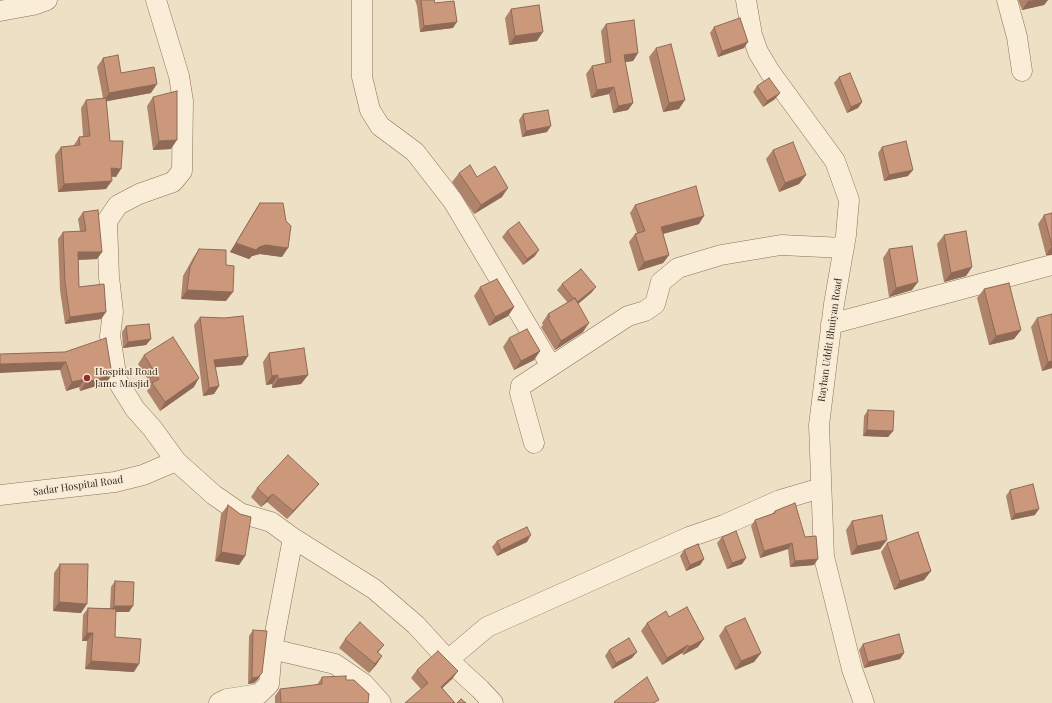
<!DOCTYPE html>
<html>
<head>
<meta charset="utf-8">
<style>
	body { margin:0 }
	canvas { display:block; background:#eee0c5 }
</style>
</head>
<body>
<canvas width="1052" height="703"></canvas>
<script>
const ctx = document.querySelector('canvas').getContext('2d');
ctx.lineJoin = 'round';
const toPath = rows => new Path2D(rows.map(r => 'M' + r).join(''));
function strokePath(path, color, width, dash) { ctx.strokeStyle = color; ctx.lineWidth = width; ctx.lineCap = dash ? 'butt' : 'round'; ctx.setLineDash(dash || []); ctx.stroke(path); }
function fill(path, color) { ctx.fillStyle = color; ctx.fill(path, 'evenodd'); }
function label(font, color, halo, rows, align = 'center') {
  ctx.font = font + ' "Playfair Display",serif'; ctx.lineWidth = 3; ctx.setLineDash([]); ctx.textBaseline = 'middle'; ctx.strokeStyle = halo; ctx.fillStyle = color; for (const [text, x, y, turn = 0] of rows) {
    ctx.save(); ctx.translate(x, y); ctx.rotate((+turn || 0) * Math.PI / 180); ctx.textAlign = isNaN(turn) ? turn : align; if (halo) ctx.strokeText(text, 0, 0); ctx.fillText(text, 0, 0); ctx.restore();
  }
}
const minor = toPath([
	[156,0,179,76,183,101,182,171,173,182,139,194,118,205,107,221,109,277,113,312,110,336,117,380,135,409,152,428,176,461,214,495,240,513,271,522,293,538,272,649,269,684,259,694,227,699,219,703],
	[362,0,362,77,370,110,380,126,415,152,453,201,551,366],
	[746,0,752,35,758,52,770,72,835,161,849,200,846,235,834,304,819,425,824,557,852,669,864,703],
	[1007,0,1017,37,1022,71],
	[0,11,33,5,47,0],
	[831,324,1052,265],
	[534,443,520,393,521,386,628,316,645,311,655,304,661,282,678,268,721,255,781,245,844,248],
	[0,495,115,482,143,475,176,461],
	[293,538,374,589,416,625,448,660,480,689,493,703],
	[272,649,335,664,364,684,381,703],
	[448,660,487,627,689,537,724,525,780,500,821,488]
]);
strokePath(minor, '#89715b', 21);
strokePath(minor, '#f9edd8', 20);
fill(toPath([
	[415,0,434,0,435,3,453,28,420,32,417,6],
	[1018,0,1048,0,1044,5,1022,10],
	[511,9,537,41,509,45,505,18],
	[606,24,638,53,633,61,625,62,633,103,628,110,613,113,609,94,591,98,586,74,592,66,605,63,601,31],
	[714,27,744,48,718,57,710,33],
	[656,48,679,109,663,112,649,57],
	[103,58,121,73,151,93,106,101,110,141,116,177,111,176,106,189,58,192,55,155,61,147,74,146,74,145,79,137,83,136,81,108,86,100,103,98,97,67],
	[839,77,862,102,858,108,847,113,834,83],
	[757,86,775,99,763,107,753,92],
	[153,97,171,149,153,150,147,106],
	[523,114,547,132,522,137,519,120],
	[882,147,908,176,884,181,878,153],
	[773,150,806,175,799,184,779,192,766,159],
	[459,173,477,177,502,197,474,214,452,182],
	[260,203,282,257,260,254,252,256,249,259,230,252,254,212],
	[635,205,699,224,663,234,669,255,663,263,638,271,629,242,635,234,637,233,630,213],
	[83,212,102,252,97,259,78,260,79,287,106,312,101,319,65,324,60,290,58,239,63,232,80,231,78,219],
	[1052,213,1052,255,1046,255,1038,224,1044,215],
	[507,231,535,256,523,265,502,237],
	[944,235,972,267,966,276,944,282,937,244],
	[199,249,226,301,181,299,183,276,193,258],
	[889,249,912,290,889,297,883,258],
	[562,284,596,287,591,293,578,304,583,332,555,350,541,327,543,325,542,323,548,314,568,303,557,290],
	[480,287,514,307,508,316,489,326,474,296],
	[984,289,1021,330,1014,339,989,345,977,298],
	[200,317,248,356,242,365,215,367,219,386,214,394,203,396,194,325],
	[1037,318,1052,368,1042,371,1031,327],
	[126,326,151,339,146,345,123,348,122,332],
	[509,338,540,351,534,360,514,370,503,347],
	[65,352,106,383,80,391,79,387,66,391,60,370],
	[269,353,308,375,301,384,272,388,272,384,266,385,263,362],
	[144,355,194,387,160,411,147,391,151,384,138,364],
	[868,410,893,431,888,437,863,436,864,416],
	[319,484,312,492,287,519,267,502,261,507,251,497,257,488],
	[1010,490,1035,515,1011,520,1006,496],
	[228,505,245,556,239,565,215,561,221,514],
	[775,511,805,537,814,565,790,567,788,549,760,558,751,526,755,520,772,514],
	[852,521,887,540,880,549,851,555,846,530],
	[722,537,746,558,742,564,727,569,717,543],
	[497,541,527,542,497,556,492,547],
	[887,543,931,571,924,580,894,590,881,552],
	[684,550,704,559,700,565,686,571,680,556],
	[60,564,81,613,53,611,54,573],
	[115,581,129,612,115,612,115,637,134,672,85,669,87,641,82,641,83,615,88,608,110,608,111,587],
	[669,617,698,647,683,655,682,653,662,665,641,631,647,623],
	[725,627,761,653,754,662,735,670,719,636],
	[253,630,258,679,254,683,248,684,249,636],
	[345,639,384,645,378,653,382,656,376,665,369,673,339,648],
	[863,644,904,653,900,659,864,668,859,650],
	[609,650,632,658,612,669,605,656],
	[417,670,458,671,452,679,442,688,455,703,405,703,421,689,411,678],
	[322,677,346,680,368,703,275,703,275,696,280,689,317,685]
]), '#af836a');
fill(toPath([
	[1034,0,1048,0,1044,5,1022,10,1028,1],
	[457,22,453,28,420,32,424,26],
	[543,32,537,41,509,45,515,36],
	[748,42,744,48,718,57,722,51],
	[638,53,633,61,619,63,624,55],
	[157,84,151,93,103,102,109,93],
	[614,87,609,94,591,98,597,90],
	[780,93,775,99,763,107,767,101],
	[685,100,679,109,663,112,669,103],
	[862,102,858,108,847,113,851,107],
	[633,103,628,110,613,113,618,106],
	[551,126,547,132,522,137,526,131],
	[177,140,171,149,153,150,159,141],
	[111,168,121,169,116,177,105,176],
	[913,170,908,176,884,181,889,175],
	[806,175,799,184,779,192,785,183],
	[112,181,106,189,58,192,64,184],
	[508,188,502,197,474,214,481,205],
	[704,216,699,224,655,236,661,227],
	[236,243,259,247,266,245,288,248,282,257,260,254,252,256,249,259,230,252],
	[1052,246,1052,255,1046,255],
	[539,250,535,256,523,265,527,259],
	[78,252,102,252,97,259,73,260],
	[669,255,663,263,638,271,644,262],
	[972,267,966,276,944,282,951,273],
	[918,282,912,290,889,297,896,288],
	[596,287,591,293,572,309,577,303],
	[187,290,233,292,226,301,181,299],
	[514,307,508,316,489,326,495,317],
	[106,312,101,319,65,324,70,317],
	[589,323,583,332,555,350,561,341],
	[1021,330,1014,339,989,345,996,336],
	[151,339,146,345,123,348,128,342],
	[540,351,534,360,514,370,521,361],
	[248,356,242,365,208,368,214,360],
	[1052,361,1052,368,1042,371,1048,362],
	[66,362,60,370,0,373,0,364],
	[112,375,106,383,80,391,86,382],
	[278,375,272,384,266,385,272,376],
	[308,375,301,384,272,388,278,379],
	[199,378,194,387,160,411,165,402],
	[85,379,79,387,66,391,72,382],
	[219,386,214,394,203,396,209,388],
	[867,430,893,431,888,437,863,436],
	[319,484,312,492,287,519,293,511],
	[273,494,267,502,261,507,268,498],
	[1039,509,1035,515,1011,520,1015,514],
	[531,535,527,542,497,556,501,550],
	[887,540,880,549,851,555,857,546],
	[792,543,788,549,760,558,764,551],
	[221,552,245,556,239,565,215,561],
	[746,558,742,564,727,569,732,563],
	[704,559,700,565,686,571,690,565],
	[818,559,814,565,790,567,795,561],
	[931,571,924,580,894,590,900,581],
	[59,602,87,604,81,613,53,611],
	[114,606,133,606,129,612,110,612],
	[87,633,93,633,87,641,82,641],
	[704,639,698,647,683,655,689,647],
	[688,645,682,653,662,665,667,658],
	[637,652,632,658,612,669,616,663],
	[761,653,754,662,735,670,741,661],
	[904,653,900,659,864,668,868,662],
	[382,656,376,665,369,673,375,664],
	[91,661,139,664,134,672,85,669],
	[458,671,452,679,435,695,441,687],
	[262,673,258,679,254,683,248,684,252,678]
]), '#8f6a56');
const building = toPath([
	[421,0,434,0,435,3,454,1,457,22,424,26,421,0],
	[539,5,543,32,515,36,511,9,539,5],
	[740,18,748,42,722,51,714,27,740,18],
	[634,20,638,53,624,55,633,103,618,106,614,87,597,90,592,66,611,62,606,24,634,20],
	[671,44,685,100,669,103,656,48,671,44],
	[118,55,121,73,154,67,157,84,109,93,103,58,118,55],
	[850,73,862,102,851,107,839,77,850,73],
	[769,78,780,93,767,101,757,86,769,78],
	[177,91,177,140,159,141,153,97,177,91],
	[106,98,110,141,123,141,121,169,111,168,112,181,64,184,61,147,80,145,79,137,90,136,86,100,106,98],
	[548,110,551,126,526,131,523,114,548,110],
	[906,141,913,170,889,175,882,147,906,141],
	[793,142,806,175,785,183,773,150,793,142],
	[470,165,477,177,495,166,508,188,481,205,459,173,470,165],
	[696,186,704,216,661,227,669,255,644,262,635,234,645,231,635,205,696,186],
	[260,203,283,203,286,221,291,226,288,248,266,245,259,247,256,250,236,243,260,203],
	[98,210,102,252,78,252,79,287,104,284,106,312,70,317,65,282,63,232,86,231,83,212,98,210],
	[1052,213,1052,246,1044,215,1052,213],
	[519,222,539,250,527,259,507,231,519,222],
	[966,231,972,267,951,273,944,235,966,231],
	[912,246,918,282,896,288,889,249,912,246],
	[199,249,226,250,226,265,234,266,233,292,187,290,190,267,199,249],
	[581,269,596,287,577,302,575,298,574,299,562,284,581,269],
	[497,279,514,307,495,317,480,287,497,279],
	[1009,283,1021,330,996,336,984,289,1009,283],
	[575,298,589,323,561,341,548,318,550,317,548,314,575,298],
	[1052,314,1052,361,1048,362,1037,318,1052,314],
	[243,316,248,356,214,360,219,386,209,388,200,317,224,318,243,316],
	[149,324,151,339,128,342,126,326,149,324],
	[527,329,540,351,521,361,509,338,527,329],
	[173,337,199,378,165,402,152,383,159,379,144,355,173,337],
	[106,338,112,375,86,382,85,379,72,382,66,362,0,364,0,354,65,352,106,338],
	[304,348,308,375,278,379,278,375,272,376,269,353,304,348],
	[868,410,894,411,893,431,867,430,868,410],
	[288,455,319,484,293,511,273,494,268,498,257,488,288,455],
	[1033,484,1039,509,1015,514,1010,490,1033,484],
	[795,503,805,537,816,536,818,559,795,561,792,543,764,551,755,520,775,513,775,511,795,503],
	[228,505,240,514,251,517,245,556,221,552,228,505],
	[882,515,887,540,857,546,852,521,882,515],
	[527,527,531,535,501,550,497,541,527,527],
	[736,531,746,558,732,563,722,537,736,531],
	[918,532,931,571,900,581,887,543,918,532],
	[698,544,704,559,690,565,684,550,698,544],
	[60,564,88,564,87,604,59,602,60,564],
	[115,581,134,582,133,606,114,606,115,581],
	[687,607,704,639,689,647,688,645,667,658,647,623,666,611,669,617,687,607],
	[88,608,116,609,115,637,141,639,139,664,91,661,93,633,87,633,88,608],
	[745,618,761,653,741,661,725,627,745,618],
	[360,622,384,645,377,652,382,656,375,664,345,639,360,622],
	[253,630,267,631,262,673,258,677,252,678,253,630],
	[899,634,904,653,868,662,863,644,899,634],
	[629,638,637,652,616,663,609,650,629,638],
	[438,651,458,671,441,687,455,703,405,703,428,683,417,670,438,651],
	[346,676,346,680,354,680,369,694,368,703,281,703,280,689,322,684,322,677,346,676],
	[647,677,659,700,653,703,615,703,614,702,647,677],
	[461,699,466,703,457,703,461,699]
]);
fill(building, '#cc987b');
strokePath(building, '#8f6a56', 1);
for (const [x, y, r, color] of [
	[87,378,4,"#982b32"]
]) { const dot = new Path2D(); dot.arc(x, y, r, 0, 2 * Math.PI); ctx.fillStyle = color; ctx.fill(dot); strokePath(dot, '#f5ead5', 1.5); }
label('10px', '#392a1f', '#f5ead5', [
	["Rayhan Uddit Bhuiyan Road",830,340,-82],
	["Sadar Hospital Road",78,486,-8]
]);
label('10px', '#392a1f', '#f5ead5', [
	["Hospital Road",95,372],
	["Jame Masjid",95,384]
], 'left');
</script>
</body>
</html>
